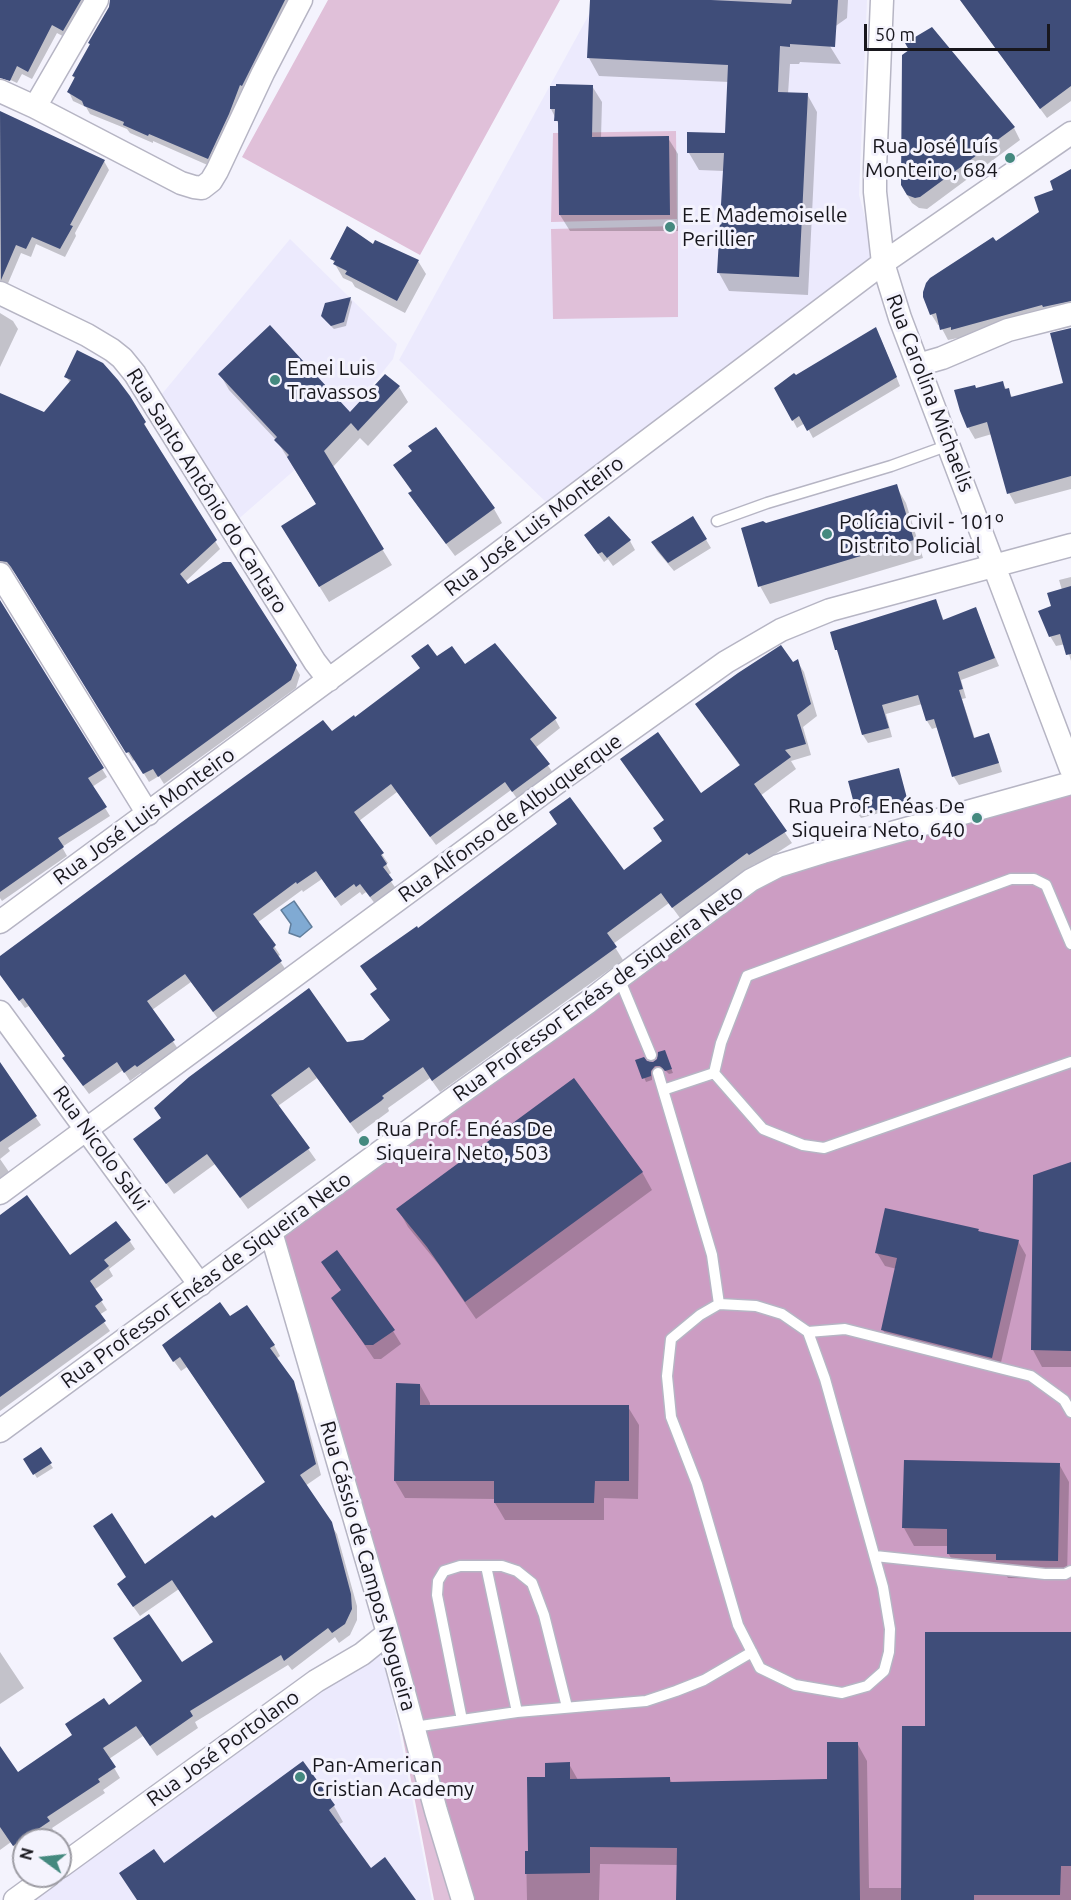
<!DOCTYPE html>
<html>
<head>
<meta charset="utf-8">
<style>
	body { margin:0 }
	#map { position:relative; width:1071px; height:1900px; overflow:hidden; background:#f4f3fd; font-family:Ubuntu,sans-serif }
	canvas { display:block }
	.north { position:absolute; left:12px; top:1828px; width:60px; height:60px; box-sizing:border-box; background:#f4f3fd; border:2px solid #9c9ba3; border-radius:50%; rotate:285deg; font-size:16px; font-weight:700; line-height:24px; text-align:center; color:#18171d }
	.north::after { content:''; display:block; margin:auto; width:21px; height:27px; background:#44897f; clip-path:polygon(50% 0,100% 100%,50% 72%,0 100%) }
	.scale { position:absolute; left:864px; top:24px; width:186px; height:27px; box-sizing:border-box; border:3px solid #18171d; border-top:0; padding-left:8px; font-size:18px; line-height:21px; white-space:nowrap; color:#18171d; -webkit-text-stroke:4px #f4f3fd; paint-order:stroke }
</style>
</head>
<body>
<div id="map">
<canvas width="1071" height="1900"></canvas>
<div class="north">N</div>
<div class="scale">50 m</div>
</div>
<script>
const ctx = document.querySelector('canvas').getContext('2d');
ctx.lineJoin = 'round';
function fill(path, color) { ctx.fillStyle = color; ctx.fill(path, 'evenodd'); }
const toPath = rows => new Path2D(rows.map(r => 'M' + r).join(''));
function strokePath(path, color, width, dash) { ctx.strokeStyle = color; ctx.lineWidth = width; ctx.lineCap = dash ? 'butt' : 'round'; ctx.setLineDash(dash || []); ctx.stroke(path); }
function label(font, color, halo, rows, align = 'center') {
  ctx.font = font + ' Ubuntu,sans-serif'; ctx.lineWidth = 6; ctx.setLineDash([]); ctx.textBaseline = 'middle'; ctx.strokeStyle = halo; ctx.fillStyle = color; for (const [text, x, y, turn = 0] of rows) {
    ctx.save(); ctx.translate(x, y); ctx.rotate((+turn || 0) * Math.PI / 180); ctx.textAlign = isNaN(turn) ? turn : align; if (halo) ctx.strokeText(text, 0, 0); ctx.fillText(text, 0, 0); ctx.restore();
  }
}
fill(toPath([
	[597,0,867,0,859,195,876,259,549,505,399,360],
	[290,239,397,344,393,359,329,440,235,522,157,400],
	[384,1654,432,1900,25,1900,324,1679]
]), '#eceafd');
fill(toPath([
	[328,0,560,0,420,255,242,157],
	[676,131,677,219,551,222,553,133],
	[678,226,678,317,553,319,551,229],
	[386,1650,459,1900,434,1900]
]), '#e0c0d9');
fill(toPath([
	[1071,783,1071,1900,465,1900,282,1237,751,880]
]), '#cc9dc3');
const water = toPath([
	[294,901,312,927,300,937,289,933,291,924,281,910,294,901]
]);
fill(water, '#80aad3');
strokePath(water, '#617e9c', 1.5);
fill(toPath([
	[0,0,92,0,68,39,57,33,32,79,22,74,17,83,0,75],
	[117,0,292,0,212,167,153,141,153,143,130,133,127,129,90,114,86,107,73,101,69,92,75,80,73,76,91,46,89,43],
	[592,0,848,0,847,18,823,35,841,64,800,62,799,64,790,64,788,94,807,94,817,112,808,295,729,291,719,273,724,171,699,170,689,153,726,134,729,82,599,76,589,58],
	[960,0,1071,0,1071,101,1047,118],
	[931,29,1014,128,1020,140,927,209,919,208,912,203,904,190,911,51],
	[592,86,602,102,601,138,668,138,678,154,678,231,570,231,560,215,560,127,551,109],
	[0,112,104,161,109,170,75,233,76,236,65,257,36,244,31,257,21,253,6,288,0,289],
	[1071,170,1071,313,959,340,958,338,948,340,940,325,938,325,931,314,995,243,1041,213,1055,191],
	[373,247,418,261,426,274,405,313,355,287,352,282,343,278,332,259],
	[350,298,352,302,346,326,334,329,325,320],
	[0,313,13,321,18,329,0,367],
	[1071,328,1071,489,1015,504,1009,493,992,434,975,439,968,427,976,390,1002,383,1013,398,1065,384],
	[880,337,900,386,813,438,805,423,797,428,776,388,795,377],
	[220,374,350,414,399,387,408,402,368,446,360,438,332,468,392,565,329,602,292,542,317,505,277,441,229,390],
	[66,376,129,397,149,432,148,433,220,549,185,582,295,666,300,675,296,688,164,784,159,776,149,782,135,759,133,761,18,576,12,570,4,569,0,570,0,395,44,414,70,383],
	[436,429,494,509,502,523,455,556,418,506,412,492,395,465,413,452],
	[896,486,906,503,923,558,770,604,760,586,766,525],
	[609,518,630,541,635,550,613,566,608,559,604,562,591,544],
	[693,518,711,548,674,571,657,551,653,543],
	[1071,577,1071,661,1066,644,1056,646,1050,636,1053,607,1062,590,1059,580],
	[936,601,944,621,975,609,999,666,961,680,966,698,962,699,975,739,989,735,993,744,1002,772,959,785,954,777,938,727,932,729,927,721,922,704,886,714,892,737,868,743,863,735,841,658,837,650],
	[0,603,107,777,92,787,110,816,62,847,67,856,2,901,0,898],
	[437,659,465,666,555,719,560,728,535,748,554,774,518,800,511,790,436,845,397,792,359,821,388,863,386,864,391,873,387,876,397,890,376,905,366,892,362,895,360,892,341,906,322,879,303,892,302,890,257,923,274,946,280,955,277,957,286,970,219,1020,191,982,152,1010,178,1049,143,1075,141,1073,130,1081,123,1070,89,1094,69,1067,64,1059,66,1057,29,1006,25,1008,0,974,0,958,355,719],
	[797,661,804,672,817,716,803,727,811,755,791,761,796,769,760,796,792,843,757,866,755,864,680,918,669,903,613,944,623,960,440,1092,430,1078,388,1108,389,1111,388,1112,358,1134,317,1078,278,1106,316,1160,248,1209,215,1164,174,1194,142,1150,346,1043,364,1041,391,1021,379,1006,378,990,362,967,418,930,623,872,663,843,655,829,740,766,697,705],
	[898,770,909,805,861,818,858,814],
	[666,1056,673,1073,669,1074,664,1069,658,1070,652,1075,652,1080,646,1082,637,1061,654,1064],
	[0,1065,41,1125,8,1148,10,1151,0,1159],
	[0,1159,9,1172,0,1179],
	[642,1172,652,1190,476,1319,439,1265,408,1227,398,1209],
	[0,1216,70,1257,129,1240,135,1249,109,1269,113,1276,94,1290,107,1310,99,1315,110,1331,0,1411],
	[1071,1223,1071,1367,1042,1367,1033,1350],
	[978,1230,980,1233,1018,1241,1026,1255,999,1371,891,1344,883,1330,897,1269,885,1266,877,1253],
	[342,1291,393,1331,401,1344,381,1359,374,1359,333,1298],
	[230,1318,274,1345,280,1356,276,1359,299,1394,321,1475,305,1486,337,1534,357,1606,357,1620,350,1635,339,1643,335,1637,292,1670,288,1665,195,1722,198,1728,157,1756,143,1736,109,1759,120,1778,103,1790,105,1793,52,1828,55,1833,44,1840,24,1840,24,1854,20,1856,11,1842,0,1850,0,1749,17,1775,74,1736,108,1707,182,1664,215,1642,179,1589,140,1616,125,1595,145,1566,214,1521,266,1483,187,1367,181,1371,170,1356],
	[420,1385,430,1403,430,1407,628,1407,639,1425,638,1499,604,1498,604,1520,505,1520,495,1503,495,1499,405,1498,395,1481],
	[40,1449,53,1468,37,1478,25,1459],
	[1059,1464,1069,1482,1067,1579,1008,1578,1004,1572,959,1571,948,1553,948,1546,914,1546,904,1528],
	[1071,1634,1071,1900,678,1900,678,1865,600,1864,599,1900,527,1900,526,1852,530,1852,546,1778,569,1764,578,1780,670,1779,672,1783,829,1781,857,1743,867,1761,869,1888,903,1888,926,1727],
	[0,1652,24,1688,0,1704],
	[303,1763,334,1806,343,1822,338,1825,371,1870,414,1900,137,1900,163,1865]
]), '#0003');
fill(toPath([
	[0,0,81,0,63,31,52,25,28,72,17,66,10,81,0,78],
	[110,0,285,0,242,86,240,85,229,114,208,159,149,134,148,136,123,125,124,122,84,106,82,101,67,92,75,77,72,76,90,44,88,43,109,7],
	[590,0,711,0,791,4,792,0,838,0,835,47,790,44,790,47,780,46,778,92,808,93,799,277,717,273,724,153,687,153,687,132,725,133,728,65,587,58],
	[960,0,1071,0,1071,86,1040,109],
	[932,27,1015,127,920,197,915,198,907,195,901,185,902,55,909,50,905,43],
	[556,84,593,85,592,137,669,136,670,215,559,215,558,121,554,121,555,109,550,109,550,86,556,86],
	[0,111,105,160,70,225,73,226,60,249,32,237,26,249,16,245,1,280],
	[1071,169,1071,301,1043,307,1042,305,951,330,951,327,940,330,936,313,930,315,923,297,923,292,926,283,930,278,993,237,996,241,1039,212,1034,197,1053,190,1050,181],
	[347,226,373,244,375,240,419,260,397,301,345,274,347,271,333,264,335,261,330,259],
	[351,297,344,322,331,326,321,316,325,303],
	[270,325,350,412,385,374,400,386,358,431,351,423,324,451,384,549,319,587,281,526,316,504,287,457,289,455,274,440,277,437,218,374],
	[876,327,897,377,807,431,799,416,792,421,774,388,794,373,796,375],
	[1071,328,1071,476,1007,494,987,422,967,428,960,411,954,390,975,385,976,388,1003,381,1005,389,1009,388,1011,397,1063,383,1050,333],
	[77,350,103,363,118,380,130,396,146,422,144,424,217,540,180,574,188,584,223,562,231,562,297,665,291,680,158,777,153,769,143,774,129,752,126,753,11,567,7,562,0,561,0,393,44,412,71,380,64,377],
	[436,427,495,508,446,544,408,493,412,491,393,465,412,451,408,446],
	[897,484,914,540,758,587,741,528,763,521,766,523],
	[609,516,631,540,607,558,602,552,598,554,584,535],
	[693,516,707,539,668,563,651,542],
	[1071,586,1071,654,1066,655,1060,634,1049,637,1038,611,1051,606,1047,593],
	[936,599,943,620,976,607,995,658,958,672,963,689,959,690,974,738,989,733,999,763,952,777,934,719,926,721,918,695,882,705,889,728,862,735,837,650,835,650,830,632],
	[0,600,104,768,88,778,107,807,58,838,64,847,0,892],
	[495,643,557,718,530,739,550,764,512,792,505,782,430,837,391,784,354,812,384,853,381,855,387,864,383,867,393,880,370,897,360,884,356,887,354,884,335,898,316,871,297,884,296,882,253,914,276,945,273,948,282,961,213,1012,185,974,147,1001,175,1040,137,1067,135,1065,124,1073,117,1062,83,1086,62,1058,65,1056,23,998,19,1001,0,975,0,956,186,819,323,720,332,731,354,715,355,717,420,668,411,656,428,644,437,656,452,646,465,664],
	[781,645,793,662,798,659,811,704,797,715,806,744,785,750,791,757,754,784,787,831,749,855,747,853,672,908,661,893,607,933,617,947,432,1081,423,1067,382,1096,384,1098,381,1101,350,1123,309,1067,271,1095,310,1148,240,1198,207,1154,166,1184,133,1139,161,1118,154,1108,189,1077,309,988,347,1042,363,1040,390,1020,370,994,377,989,360,966,417,926,418,928,557,824,549,812,570,797,624,870,662,841,653,828,664,820,620,759,658,732,701,793,740,765,695,704,738,673],
	[899,768,908,802,857,815,848,781],
	[665,1050,672,1069,665,1071,660,1066,655,1066,651,1071,651,1076,642,1079,635,1060,644,1057,647,1061,653,1062,657,1059,658,1052],
	[0,1062,37,1116,0,1142],
	[574,1078,643,1172,465,1302,427,1247,396,1209],
	[1071,1162,1071,1351,1031,1350,1033,1175],
	[27,1195,70,1255,116,1221,131,1240,104,1260,109,1266,90,1281,103,1300,95,1306,106,1321,0,1397,0,1215],
	[885,1208,979,1229,978,1231,1019,1240,992,1358,881,1330,897,1258,875,1253],
	[337,1250,395,1330,373,1345,365,1345,331,1298,341,1290,321,1262],
	[220,1302,230,1316,247,1305,275,1345,270,1348,294,1381,316,1464,300,1475,332,1522,351,1594,352,1609,345,1624,332,1633,328,1628,284,1661,281,1655,190,1711,193,1716,150,1746,136,1726,103,1748,116,1767,98,1779,100,1782,47,1817,50,1821,13,1846,0,1827,0,1746,18,1772,72,1735,65,1724,104,1698,109,1705,142,1681,113,1638,149,1614,182,1662,213,1642,172,1580,133,1607,117,1584,126,1577,93,1526,112,1513,145,1564,212,1515,215,1518,265,1482,180,1357,173,1362,162,1345],
	[396,1383,420,1384,420,1405,629,1405,629,1481,595,1481,594,1503,494,1503,494,1481,394,1481],
	[41,1447,52,1463,33,1475,23,1459],
	[904,1460,1060,1463,1058,1561,996,1560,996,1554,947,1554,947,1529,902,1528],
	[925,1632,1071,1632,1071,1866,1061,1866,1060,1895,974,1895,974,1900,901,1900,902,1726,925,1726],
	[827,1742,858,1742,860,1900,676,1900,677,1848,590,1847,590,1873,525,1874,525,1851,528,1851,527,1777,545,1777,545,1763,570,1762,570,1779,670,1777,670,1782,827,1779],
	[303,1761,335,1805,329,1810,371,1868,385,1857,416,1900,137,1900,119,1873,154,1849,164,1863]
]), '#3f4d79');
const lane = toPath([
	[717,521,767,503,891,466,949,445],
	[619,978,651,1055],
	[658,1073,712,1255,719,1304],
	[714,1073,721,1043,747,976,1011,879,1034,879,1046,885,1071,944],
	[714,1073,763,1129,803,1145,824,1148,1071,1062],
	[663,1090,714,1073],
	[719,1304,756,1306,782,1314,808,1332,825,1379,883,1587,890,1629,889,1652,884,1671,867,1686,842,1693,795,1685,760,1668,738,1625,697,1484,671,1417,667,1376,671,1339,700,1315,719,1304],
	[808,1332,845,1329,1031,1376,1064,1400,1071,1412],
	[875,1556,1045,1574,1065,1574,1071,1571],
	[486,1566,517,1712],
	[462,1720,437,1595,438,1581,444,1571,460,1566,502,1566,517,1571,532,1583,544,1615,567,1707],
	[414,1727,517,1712,646,1701,676,1691,704,1680,752,1652]
]);
const street = toPath([
	[882,0,875,168,875,192,883,263,900,318,1071,769],
	[0,91,35,107,181,183,194,187,202,188,211,181,217,171,263,73,301,0],
	[35,107,97,0],
	[0,293,87,335,112,350,122,358,135,374,315,662,329,680],
	[918,365,942,358,1008,330,1071,314],
	[0,574,148,814],
	[0,922,427,607,883,263,1071,133],
	[0,1012,200,1285],
	[0,1193,566,776,726,662,781,630,830,610,1071,545],
	[271,1232,388,1633,436,1811,463,1900],
	[0,1431,448,1102,587,1003,619,978,751,880,778,866,823,852,1071,783],
	[60,1867,316,1681,362,1654,388,1633],
	[15,1900,48,1876]
]);
strokePath(lane, '#b6b5c4', 13);
strokePath(street, '#b6b5c4', 25);
strokePath(lane, '#fff', 10);
strokePath(street, '#fff', 22);
for (const [x, y, r, color] of [
	[1010,158,6,"#44897f"],
	[670,227,6,"#44897f"],
	[275,380,6,"#44897f"],
	[827,534,6,"#44897f"],
	[977,818,6,"#44897f"],
	[364,1141,6,"#44897f"],
	[300,1777,6,"#44897f"]
]) { const dot = new Path2D(); dot.arc(x, y, r, 0, 2 * Math.PI); ctx.fillStyle = color; ctx.fill(dot); strokePath(dot, '#f4f3fd', 2); }
label('21px', '#18171d', '#f4f3fd', [
	["Rua José Luís",998,146,"right"],
	["Monteiro, 684",998,170,"right"],
	["E.E Mademoiselle",682,215],
	["Perillier",682,239],
	["Emei Luis",287,368],
	["Travassos",287,392],
	["Polícia Civil - 101º",839,522],
	["Distrito Policial",839,546],
	["Rua Prof. Enéas De",965,806,"right"],
	["Siqueira Neto, 640",965,830,"right"],
	["Rua Prof. Enéas De",376,1129],
	["Siqueira Neto, 503",376,1153],
	["Pan-American",312,1765],
	["Cristian Academy",312,1789]
], 'left');
label('21px', '#18171d', '#f4f3fd', [
	["Rua Carolina Michaelis",930,393,69],
	["Rua Santo Antônio do Cantaro",207,491,58],
	["Rua José Luis Monteiro",534,526,-37],
	["Rua José Luis Monteiro",144,816,-36],
	["Rua Alfonso de Albuquerque",510,818,-36],
	["Rua Professor Enéas de Siqueira Neto",598,993,-36],
	["Rua Nicolo Salvi",101,1148,54],
	["Rua Professor Enéas de Siqueira Neto",206,1280,-36],
	["Rua Cássio de Campos Nogueira",368,1566,74],
	["Rua José Portolano",223,1748,-36]
]);
</script>
</body>
</html>
